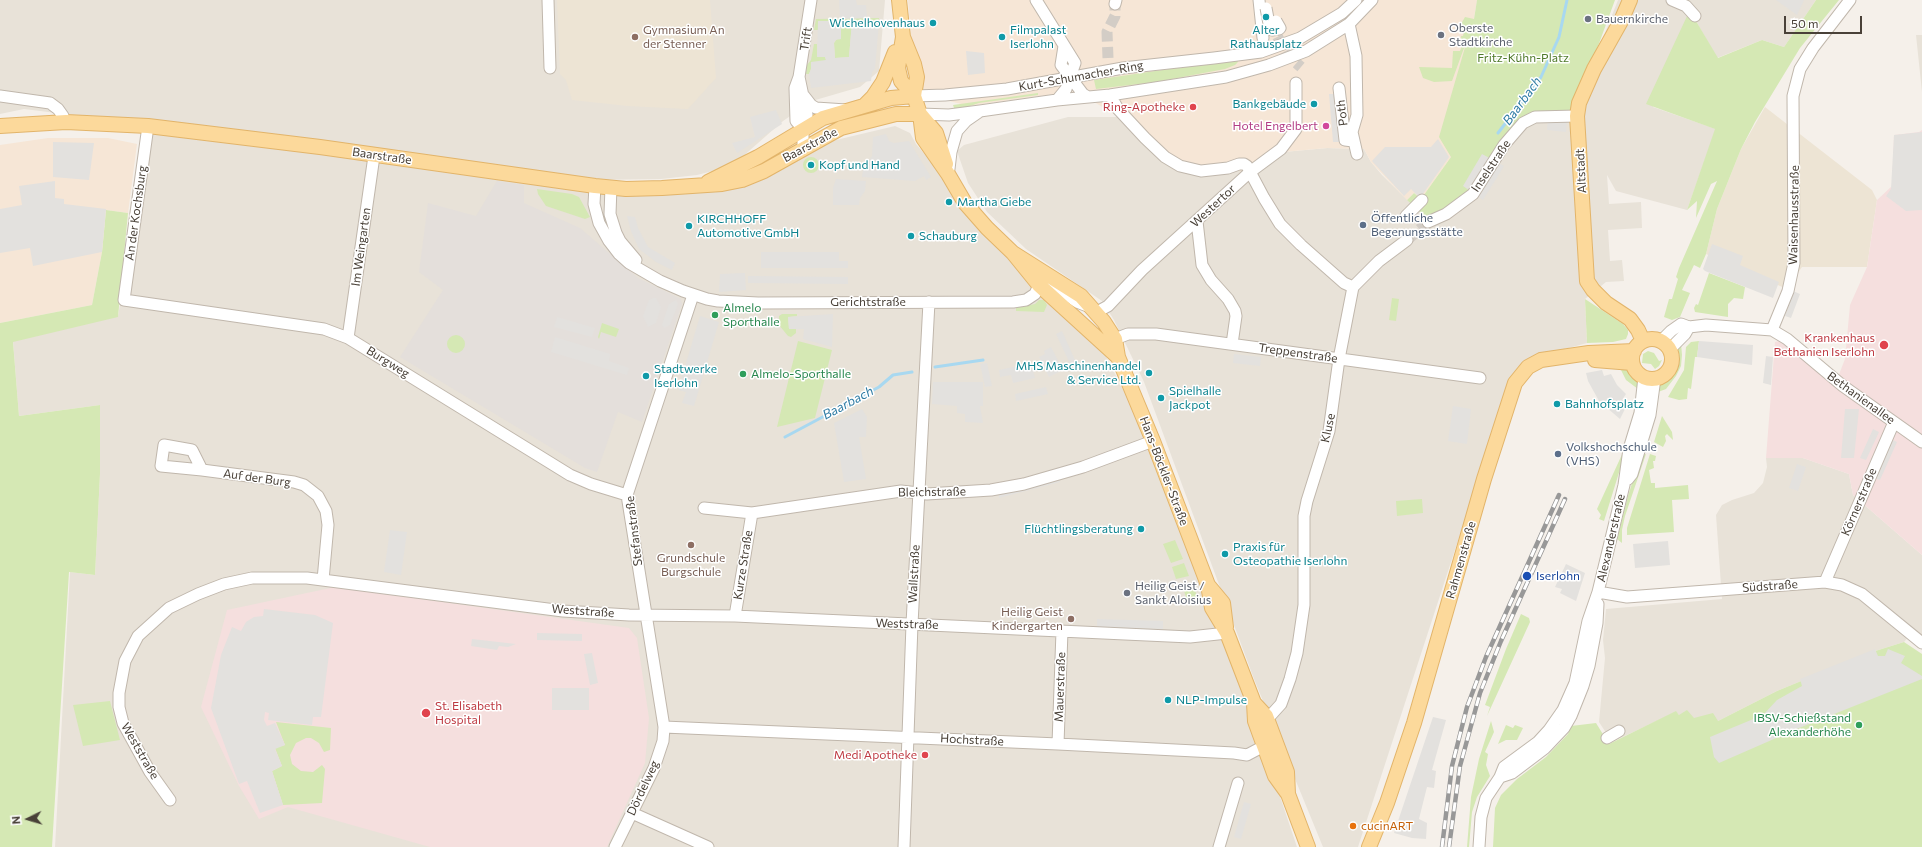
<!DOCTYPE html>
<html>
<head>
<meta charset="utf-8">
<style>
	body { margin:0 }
	#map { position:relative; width:1922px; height:847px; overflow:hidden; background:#f5f0ea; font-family:Commissioner,sans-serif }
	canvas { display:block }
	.north { position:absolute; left:8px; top:799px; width:40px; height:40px; -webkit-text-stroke:3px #fff; paint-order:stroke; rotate:265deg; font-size:11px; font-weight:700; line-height:16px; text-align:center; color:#494138 }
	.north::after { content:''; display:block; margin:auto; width:14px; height:18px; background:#494138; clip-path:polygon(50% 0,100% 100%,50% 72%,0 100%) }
	.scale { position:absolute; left:1784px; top:16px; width:78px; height:18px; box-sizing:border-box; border:2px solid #494138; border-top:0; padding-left:5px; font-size:12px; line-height:14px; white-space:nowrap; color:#494138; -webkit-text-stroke:3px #fff; paint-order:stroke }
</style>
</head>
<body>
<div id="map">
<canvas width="1922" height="847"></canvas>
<div class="north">N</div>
<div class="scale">50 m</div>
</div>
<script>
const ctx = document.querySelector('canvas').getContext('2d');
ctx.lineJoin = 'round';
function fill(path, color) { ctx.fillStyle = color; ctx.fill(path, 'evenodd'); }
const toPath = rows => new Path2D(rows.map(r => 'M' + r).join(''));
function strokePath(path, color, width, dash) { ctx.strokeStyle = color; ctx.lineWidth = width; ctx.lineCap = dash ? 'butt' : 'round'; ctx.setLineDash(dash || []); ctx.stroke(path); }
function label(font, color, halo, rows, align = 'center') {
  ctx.font = font + ' Commissioner,sans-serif'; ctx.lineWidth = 3; ctx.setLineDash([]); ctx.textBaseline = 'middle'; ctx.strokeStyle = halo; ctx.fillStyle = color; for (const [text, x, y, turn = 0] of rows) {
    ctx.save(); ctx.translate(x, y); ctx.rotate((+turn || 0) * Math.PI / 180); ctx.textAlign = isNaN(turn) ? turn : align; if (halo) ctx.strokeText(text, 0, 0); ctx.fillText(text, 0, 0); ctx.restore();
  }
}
fill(toPath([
	[0,0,885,0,879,71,860,87,812,101,783,121,732,166,697,175,661,179,591,180,24,109,0,114],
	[1618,0,1816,0,1784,47,1762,40,1717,58,1696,21,1653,107,1716,129,1687,210,1616,191,1607,175,1609,204,1641,202,1642,228,1608,230,1610,261,1622,260,1624,281,1606,282,1585,299,1587,343,1565,349,1558,355,1527,366,1466,516,1358,847,1323,847,1254,679,1144,382,1114,320,1102,301,1026,249,987,212,968,183,957,151,964,145,1068,117,1118,117,1283,152,1327,148,1364,149,1371,162,1382,175,1429,221,1523,125,1573,114],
	[1916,35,1922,35,1922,92],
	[895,126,910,133,916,144,952,186,1098,341,1146,434,1266,755,1297,847,55,847,70,572,95,575,100,474,100,405,19,416,13,341,118,316,153,127,594,186,747,176,836,140],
	[1766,458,1803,458,1849,474,1853,495,1922,555,1922,643,1911,634,1904,642,1869,653,1777,691,1718,721,1694,719,1679,715,1676,712,1612,742,1599,722,1605,658,1603,640,1606,609,1722,599,1716,515,1722,505,1732,500,1754,493,1763,483,1767,467]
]), '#e8e2d8');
fill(toPath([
	[908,0,1477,0,1451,157,1421,199,1414,193,1407,200,1371,162,1364,149,1327,148,1283,152,1250,172,1180,166,1119,117,1076,91,969,106,921,94,912,51],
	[48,138,108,138,137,144,128,213,106,210,102,252,92,305,0,323,0,145]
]), '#f6e6d6');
fill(toPath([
	[497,181,524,185,524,203,580,228,638,278,681,299,682,304,642,422,618,412,597,472,585,468,400,357,443,290,419,272,428,203,476,216]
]), '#e4dfdb');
fill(toPath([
	[557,0,710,0,716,78,688,109,628,106,572,100,566,80,560,74],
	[1765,107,1872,190,1877,200,1867,267,1802,267,1787,289,1706,254,1717,209,1741,149]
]), '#ede4d4');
fill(toPath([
	[1922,130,1922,555,1853,495,1849,474,1803,458,1766,458,1775,342,1787,339,1838,377,1845,359,1850,305,1867,267,1877,200,1892,186,1894,135,1919,132],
	[335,587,629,628,637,638,649,718,645,763,607,847,430,847,288,807,259,819,239,786,201,707,227,610]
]), '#f5dfde');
fill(toPath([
	[1477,0,1615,0,1573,114,1535,115,1472,192,1429,221,1407,200,1414,193,1421,199,1451,157,1439,137,1468,37,1452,81,1434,82,1423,78,1419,67,1452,68,1453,51,1460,51,1462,46,1461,36,1463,36,1464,30,1461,29,1461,24,1465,17,1474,19],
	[1816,0,1839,0,1800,48,1755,122,1741,149,1717,209,1706,254,1700,268,1694,265,1682,290,1690,293,1680,317,1672,320,1664,317,1669,299,1672,299,1678,279,1676,277,1679,268,1717,181,1711,184,1696,218,1697,201,1687,210,1715,129,1646,104,1688,14,1696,21,1718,58,1762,40,1784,47],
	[879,18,879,22,852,22,849,57,835,58,834,43,837,39,818,21,818,30,814,30,816,19],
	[814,44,817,44,817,57,825,57,826,60,811,69,809,74,806,74,807,65,811,60],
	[1237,59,1238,62,1235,65,1225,69,1156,82,1096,89,1094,80],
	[1038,93,1038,95,979,103,955,111,953,105],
	'803 165a8 8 0 1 1 16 0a8 8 0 1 1-16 0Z',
	[537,189,572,194,579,197,590,217,585,219,546,206,538,194],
	[106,210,128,213,118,317,13,342,19,416,100,405,100,474,95,575,69,572,52,847,0,847,0,323,92,305,102,252],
	[1709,273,1745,287,1743,299,1734,298,1728,304,1728,317,1695,312,1694,308,1696,304,1698,305],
	[1392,298,1399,299,1396,321,1389,320],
	[1585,299,1623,324,1628,330,1628,334,1626,339,1613,342,1587,343],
	[1039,300,1044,300,1047,305,1044,312,1016,311,1016,308,1035,304],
	[782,314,797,314,797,316,788,317,789,329,796,329,796,333,791,337,788,336,779,325,779,316],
	[602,323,619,329,616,337,601,332,599,339,598,337],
	'447 344a9 9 0 1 1 18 0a9 9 0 1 1-18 0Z',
	[798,341,832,350,815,418,777,427],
	[1699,341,1697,357,1695,357,1691,389,1688,388,1687,399,1679,400,1668,397,1684,370,1686,347,1691,342],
	[1681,343,1682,355,1681,366,1676,376,1666,389,1658,392,1662,380,1669,374,1672,368,1677,348],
	[1648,351,1654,353,1659,361,1662,360,1659,366,1655,369,1651,364,1642,363,1643,354],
	[1619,366,1630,370,1637,380,1638,389,1626,380],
	[1662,416,1672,432,1673,440,1667,434,1665,436,1666,441,1663,447,1654,442],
	[1630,437,1604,521,1599,519,1601,515,1597,509],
	[1646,454,1625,516,1622,530,1622,543,1617,539,1628,496,1641,455],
	[1650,454,1656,456,1655,461,1653,461,1654,468,1649,470,1651,483,1655,483,1655,488,1688,485,1689,499,1672,500,1674,532,1627,535,1627,528],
	[1422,499,1423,513,1397,516,1396,501],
	[1175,540,1183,559,1171,563,1163,544],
	[1184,563,1189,576,1176,579,1172,567],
	[1193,585,1200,604,1188,603,1183,588],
	[1521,614,1529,618,1530,622,1487,716,1490,707,1485,705,1506,649],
	[1904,642,1922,654,1922,847,1493,847,1495,808,1501,795,1517,779,1546,757,1568,734,1571,726,1596,723,1609,744,1676,711,1679,715,1687,710,1694,718,1713,713,1718,721,1777,691,1869,653],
	[110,701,120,740,83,746,73,705],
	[1491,721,1494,732,1485,752,1488,754,1486,765,1490,776,1477,797,1472,812,1469,847,1467,847,1471,797,1479,759],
	[276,722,331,728,330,750,324,752,319,743,311,738,306,738,296,743,290,755,292,764,301,771,313,772,322,765,325,769,322,803,283,805,272,771,282,766,275,748,285,745],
	[1506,725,1513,728,1515,725,1523,728,1517,740,1506,740,1498,744]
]), '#d5e8b4');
fill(toPath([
	[839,0,856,0,857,5,866,5,867,18,840,19],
	[1776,0,1804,0,1797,15],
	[818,21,841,21,841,39,835,40,834,43,835,58,849,57,852,22,879,22,875,69,872,72,871,81,811,88,809,74,811,69,811,62,826,60,825,57,817,57],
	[966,51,984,53,985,73,968,75],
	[1329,94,1335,94,1336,118,1339,119,1340,142,1333,142],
	[776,110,782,124,737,153,732,143,755,137,750,117],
	[1548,117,1567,117,1566,132,1547,130],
	[1922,132,1922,210,1906,211,1886,196,1891,189,1894,135],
	[886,134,889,141,894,143,909,141,931,177,926,180,924,176,915,181,862,177,863,169,872,156,873,137],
	[1438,139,1449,157,1420,198,1411,189,1404,196,1372,161,1385,147,1431,147],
	[53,142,94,143,89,180,53,177],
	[1482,154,1504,166,1483,200,1463,186],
	[836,179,866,181,865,191,860,198,859,205,833,205,833,188],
	[55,181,55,198,64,199,64,204,106,209,102,252,33,266,30,248,0,253,0,209,22,205,19,186],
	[627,216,635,217,638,228,648,247,675,263,672,270,656,262,639,249,631,231],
	[1712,244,1743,256,1740,265,1779,282,1773,298,1705,271,1703,269],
	[761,252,839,252,839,261,848,261,848,268,761,268],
	[745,273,746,290,719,292,720,274],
	[748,276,848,277,848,284,748,283],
	[1793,291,1800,294,1791,318,1785,316],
	[653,298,656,298,661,307,656,323,648,327,643,316,649,300],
	[676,300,678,304,670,325,664,328,662,325,669,304],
	[833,314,832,347,803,339,804,329,789,329,788,317],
	[700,316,719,322,694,406,682,403,686,392,678,390],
	[557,317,595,328,592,337,554,327],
	[1062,331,1079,369,1074,372,1056,334],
	[555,337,610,354,609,361,629,368,627,375,551,352],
	[1699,341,1753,345,1752,365,1697,357],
	[1051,347,1063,370,1049,377,1039,357,1045,354,1044,351],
	[1234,354,1261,357,1260,366,1233,363],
	[1766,356,1773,357,1771,385,1763,383],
	[987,363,992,386,985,387,980,364],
	[1031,363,1035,378,1013,383,1011,375,1000,377,999,370],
	[1602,370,1604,376,1611,374,1617,385,1626,394,1622,400,1628,403,1620,419,1599,401,1588,381,1586,373],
	[933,382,983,382,983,406,980,406,983,423,965,422,965,414,957,413,957,406,932,404],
	[1046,387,1048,394,1016,401,1015,394],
	[1453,406,1471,409,1467,444,1448,441],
	[862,409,867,417,866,437,859,437,866,479,844,482,834,423],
	[1845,409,1859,409,1854,458,1841,458],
	[1873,429,1879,432,1866,460,1860,458],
	[1891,439,1897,442,1880,480,1874,478],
	[1797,464,1806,467,1798,491,1789,488],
	[1059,479,1060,482,999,498,999,495],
	[390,530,407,532,401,575,384,572],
	[1668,541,1670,565,1635,568,1633,544],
	[1566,564,1585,573,1576,601,1560,593,1562,589,1555,587],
	[264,609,315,615,333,623,321,717,313,717,312,725,268,720,269,713,265,712,264,720,267,726,275,723,285,745,275,749,282,766,272,771,283,805,260,813,247,781,239,784,211,708,221,655,232,627,241,631,246,622,254,617,263,616],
	[1097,619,1163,621,1163,629,1097,627],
	[537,633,582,634,582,641,537,640],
	[472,639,516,644,508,647,499,646,497,650,471,646],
	[1875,649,1878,656,1885,656,1888,649,1905,656,1901,663,1922,676,1922,679,1799,728,1719,763,1714,757,1710,737,1763,715,1777,700,1802,686,1800,679],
	[592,653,598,683,590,685,584,654],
	[552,688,589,688,589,710,552,710],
	[1433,717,1446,720,1432,770,1436,771,1434,788,1427,787,1419,819,1427,823,1426,839,1412,838,1394,833],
	[1244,802,1251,804,1241,839,1234,837]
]), '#e3e1de');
strokePath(toPath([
	[1498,133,1541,77,1559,37,1567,0],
	[935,367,983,360],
	[785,437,879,387,893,375,912,372]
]), '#a8d8f0', 3);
strokePath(toPath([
	[1270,22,1287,55,1301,67],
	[1108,58,1107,32,1115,16,1115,4],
	[1407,240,1428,222]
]), '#d3cdc6', 11, [11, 5.5]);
const minor = toPath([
	[548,0,550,68],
	[1036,0,1075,63,1066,89,1057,100],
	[1259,0,1263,38],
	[1672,0,1686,6,1695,16],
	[1115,4,1116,0],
	[1349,24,1356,56,1357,115,1352,132,1357,154],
	[1064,46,1061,65,1083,94,1088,97],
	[799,77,807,115,803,129,803,148],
	[1339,88,1345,140,1353,141],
	[1110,95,1118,109,1145,138,1165,157,1180,166,1201,171,1228,168,1239,164,1244,164,1247,166,1264,198,1280,224,1301,245,1344,283,1353,287],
	[0,96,50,103,58,109,63,116,63,122],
	[804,96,811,105,816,108,846,110],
	[914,96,945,95,1007,89,1123,68,1214,58,1261,52,1300,38,1342,13,1356,0],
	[920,114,949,115,980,111,1057,100,1110,95,1226,77,1269,65,1306,51,1349,24,1372,0],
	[148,126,124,300,324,329,348,338,570,475,591,484,627,495],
	[803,129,796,121,795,88,799,77,811,0],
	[949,169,951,152,957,131,966,121,979,112],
	[595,186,594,204,599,223,609,241,619,254,629,263,660,281,683,291,707,299,718,301,758,303,1013,302,1026,300,1035,294,1039,285,1050,286,1061,291,1077,302,1090,307],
	[611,187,610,214,616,233,620,241,636,260],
	[1406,216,1422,200],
	[1197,221,1202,265,1211,280,1228,299,1235,311,1236,316,1232,344],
	[1428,222,1446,214,1473,194,1504,145,1523,123,1535,117,1577,116],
	[1353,287,1379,261,1407,240],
	[1095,313,1108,306,1142,270,1250,172,1281,149,1296,129,1296,83],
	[1772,330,1788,291,1794,263,1793,96,1800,69,1813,48,1850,0],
	[348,338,374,156],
	[1115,339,1128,334,1156,334,1480,378],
	[1661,341,1671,331,1681,324,1689,327,1706,325,1772,330,1787,339,1843,386,1922,442],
	[1669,350,1685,334,1689,327],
	[202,470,161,466,164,445,192,450,202,470,294,482,304,485,318,496,326,511,328,525,323,580],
	[1628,479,1632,474,1650,415,1655,378],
	[704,508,752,513,901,491,927,494,991,490,1024,484,1083,467,1153,441],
	[1825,582,1894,422],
	[1598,592,1627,597,1825,582,1842,585,1862,594,1922,643],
	[735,616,752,513],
	[1266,716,1271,715,1281,704,1290,679,1297,653,1304,605,1304,516,1307,501,1329,431,1339,359,1353,287],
	[664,727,1058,744,1234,753,1247,755,1264,746,1272,747],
	[1607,738,1619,731],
	[1058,744,1062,631],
	[1500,777,1512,773,1545,748,1564,728,1571,716,1583,686,1589,666,1597,623,1598,604],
	[170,800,150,772,123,723,119,707,119,693,125,661,138,636,169,608,198,594,224,584,252,578,307,578,563,611,629,615,735,616,1190,637,1227,633],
	[632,813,708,847],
	[615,847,654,768,663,741,664,727,627,495,693,295],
	[904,847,912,624,929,302],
	[1219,847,1238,783],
	[1479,847,1481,817,1486,798,1500,777,1504,767,1538,742,1549,730,1563,710,1575,683,1588,621,1598,592,1624,485,1629,449,1640,413,1644,377]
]);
const major = toPath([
	[899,0,903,37,914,64,917,77,914,96],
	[1630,0,1621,21,1594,69,1579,103,1577,116,1587,281,1593,290,1606,303,1630,319,1638,330,1643,341],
	[903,37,898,68,901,81,914,96,920,114,923,138,948,174,965,203,987,228,1013,253,1039,285,1118,357],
	[865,105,873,97,883,82,895,52],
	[920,114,936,133,946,164],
	[0,126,66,122,148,126,320,147,595,186,626,189,662,188,722,184,742,180,764,171,841,128,896,114,920,114],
	[708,182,758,157,823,118,891,98,914,96],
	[1013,253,1081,296,1104,322,1115,339,1118,357,1153,441,1208,585,1212,608,1227,633,1254,703,1255,721,1275,776,1288,794],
	'1632 359a20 20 0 1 1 40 0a20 20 0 1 1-40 0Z',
	[1595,360,1632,363],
	[1208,585,1223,603,1226,627],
	[1254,703,1266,716,1287,772,1288,794,1308,847],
	[1369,847,1387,803,1414,723,1484,479,1515,383,1528,367,1541,360,1589,353,1634,351]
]);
strokePath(minor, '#c0b7ac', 13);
strokePath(major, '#e2b46a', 16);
strokePath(minor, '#fff', 11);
strokePath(major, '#fcd99b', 14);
const rail = toPath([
	[1442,847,1452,766,1467,707,1486,657,1559,495],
	[1449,847,1460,766,1480,693,1501,641,1565,499]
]);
strokePath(rail, '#989898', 4.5);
strokePath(rail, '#fff', 3, [9]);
const minorBridge = toPath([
	[1266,8,1270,29,1272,30,1279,29,1280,28,1276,21]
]);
strokePath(minorBridge, '#c0b7ac', 13, []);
strokePath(minorBridge, '#fff', 11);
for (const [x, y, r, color] of [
	[1266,17,4,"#0f9aa8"],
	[1588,19,4,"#6b7280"],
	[933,23,4,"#0f9aa8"],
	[1441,35,4,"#6b7280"],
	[635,37,4,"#8d6e63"],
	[1002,37,4,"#0f9aa8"],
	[1314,104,4,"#0f9aa8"],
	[1193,107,4,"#e0444e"],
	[1326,126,4,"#d1479c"],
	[811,165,4,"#0f9aa8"],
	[949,202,4,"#0f9aa8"],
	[1363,225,4,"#5c6f8a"],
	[689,226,4,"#0f9aa8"],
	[911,236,4,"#0f9aa8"],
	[715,315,4,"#2e9e5b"],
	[1884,345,5,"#e0444e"],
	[1149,373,4,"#0f9aa8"],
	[743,374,4,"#2e9e5b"],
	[646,376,4,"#0f9aa8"],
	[1161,398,4,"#0f9aa8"],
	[1557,404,4,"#0f9aa8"],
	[1558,454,4,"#5c6f8a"],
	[1141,529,4,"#0f9aa8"],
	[691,545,4,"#8d6e63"],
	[1225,554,4,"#0f9aa8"],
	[1527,576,5,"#1a4fb4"],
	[1127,593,4,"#6b7280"],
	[1071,619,4,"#8d6e63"],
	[1168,700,4,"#0f9aa8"],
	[426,713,5,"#e0444e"],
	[1859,725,4,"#2e9e5b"],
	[925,755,4,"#e0444e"],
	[1353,826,4,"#e8710a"]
]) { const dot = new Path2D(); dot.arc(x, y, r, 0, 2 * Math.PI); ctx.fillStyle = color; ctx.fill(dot); strokePath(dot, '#fff', 1.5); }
label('12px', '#5b616d', '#fff', [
	["Bauernkirche",1596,19],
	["Oberste",1449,28],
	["Stadtkirche",1449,42],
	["Heilig Geist /",1135,586],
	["Sankt Aloisius",1135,600]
], 'left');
label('12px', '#0d838f', '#fff', [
	["Wichelhovenhaus",925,23,"right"],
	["Filmpalast",1010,30],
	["Iserlohn",1010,44],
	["Alter",1266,30,"center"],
	["Rathausplatz",1266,44,"center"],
	["Bankgebäude",1306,104,"right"],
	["Kopf und Hand",819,165],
	["Martha Giebe",957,202],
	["KIRCHHOFF",697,219],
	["Automotive GmbH",697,233],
	["Schauburg",919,236],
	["MHS Maschinenhandel",1141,366,"right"],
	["& Service Ltd.",1141,380,"right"],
	["Stadtwerke",654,369],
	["Iserlohn",654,383],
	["Spielhalle",1169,391],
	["Jackpot",1169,405],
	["Bahnhofsplatz",1565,404],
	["Flüchtlingsberatung",1133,529,"right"],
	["Praxis für",1233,547],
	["Osteopathie Iserlohn",1233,561],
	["NLP-Impulse",1176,700]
], 'left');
label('12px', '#785e54', '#fff', [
	["Gymnasium An",643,30],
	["der Stenner",643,44],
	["Grundschule",691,558,"center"],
	["Burgschule",691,572,"center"],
	["Heilig Geist",1063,612,"right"],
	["Kindergarten",1063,626,"right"]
], 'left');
label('12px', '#494138', '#fff', [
	["Trift",806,39,-81],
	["Kurt-Schumacher-Ring",1081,76,-10],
	["Poth",1342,113,-97],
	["Baarstraße",810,145,-28],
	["Baarstraße",382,156,8],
	["Inselstraße",1491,166,-56],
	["Altstadt",1581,171,-93],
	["Westertor",1213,206,-43],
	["An der Kochsburg",136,213,-82],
	["Waisenhausstraße",1794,215,-89],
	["Im Weingarten",361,247,-82],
	["Gerichtstraße",868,302],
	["Treppenstraße",1298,353,8],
	["Burgweg",388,362,32],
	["Bethanienallee",1861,398,36],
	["Kluse",1328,428,-78],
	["Hans-Böckler-Straße",1164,471,69],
	["Auf der Burg",257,478,8],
	["Bleichstraße",932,492,-1],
	["Körnerstraße",1859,502,-67],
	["Stefanstraße",634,531,-97],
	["Alexanderstraße",1611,538,-77],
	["Rahmenstraße",1461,560,-74],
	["Kurze Straße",743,565,-81],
	["Wallstraße",914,574,-87],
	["Südstraße",1770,586,-4],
	["Weststraße",583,611,4],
	["Weststraße",907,624,2],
	["Mauerstraße",1060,687,-88],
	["Hochstraße",972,740,3],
	["Weststraße",140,751,60],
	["Dördelweg",643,788,-65]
]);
label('12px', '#507a2b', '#fff', [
	["Fritz-Kühn-Platz",1523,58]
]);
label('12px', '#be3a42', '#fff', [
	["Ring-Apotheke",1185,107],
	["Krankenhaus",1875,338],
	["Bethanien Iserlohn",1875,352],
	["St. Elisabeth",435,706,"left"],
	["Hospital",435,720,"left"],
	["Medi Apotheke",917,755]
], 'right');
label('12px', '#b23c85', '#fff', [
	["Hotel Engelbert",1318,126]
], 'right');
label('12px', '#4e5e75', '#fff', [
	["Öffentliche",1371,218],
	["Begenungsstätte",1371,232],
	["Volkshochschule",1566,447],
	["(VHS)",1566,461]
], 'left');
label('12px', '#27864d', '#fff', [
	["Almelo",723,308],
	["Sporthalle",723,322],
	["Almelo-Sporthalle",751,374],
	["IBSV-Schießstand",1851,718,"right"],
	["Alexanderhöhe",1851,732,"right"]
], 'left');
label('12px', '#164399', '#fff', [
	["Iserlohn",1536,576]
], 'left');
label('12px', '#c56008', '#fff', [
	["cucinART",1361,826]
], 'left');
label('italic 13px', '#2f7ca4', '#fff', [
	["Baarbach",1522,101,-54],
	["Baarbach",848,403,-28]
]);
</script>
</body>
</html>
